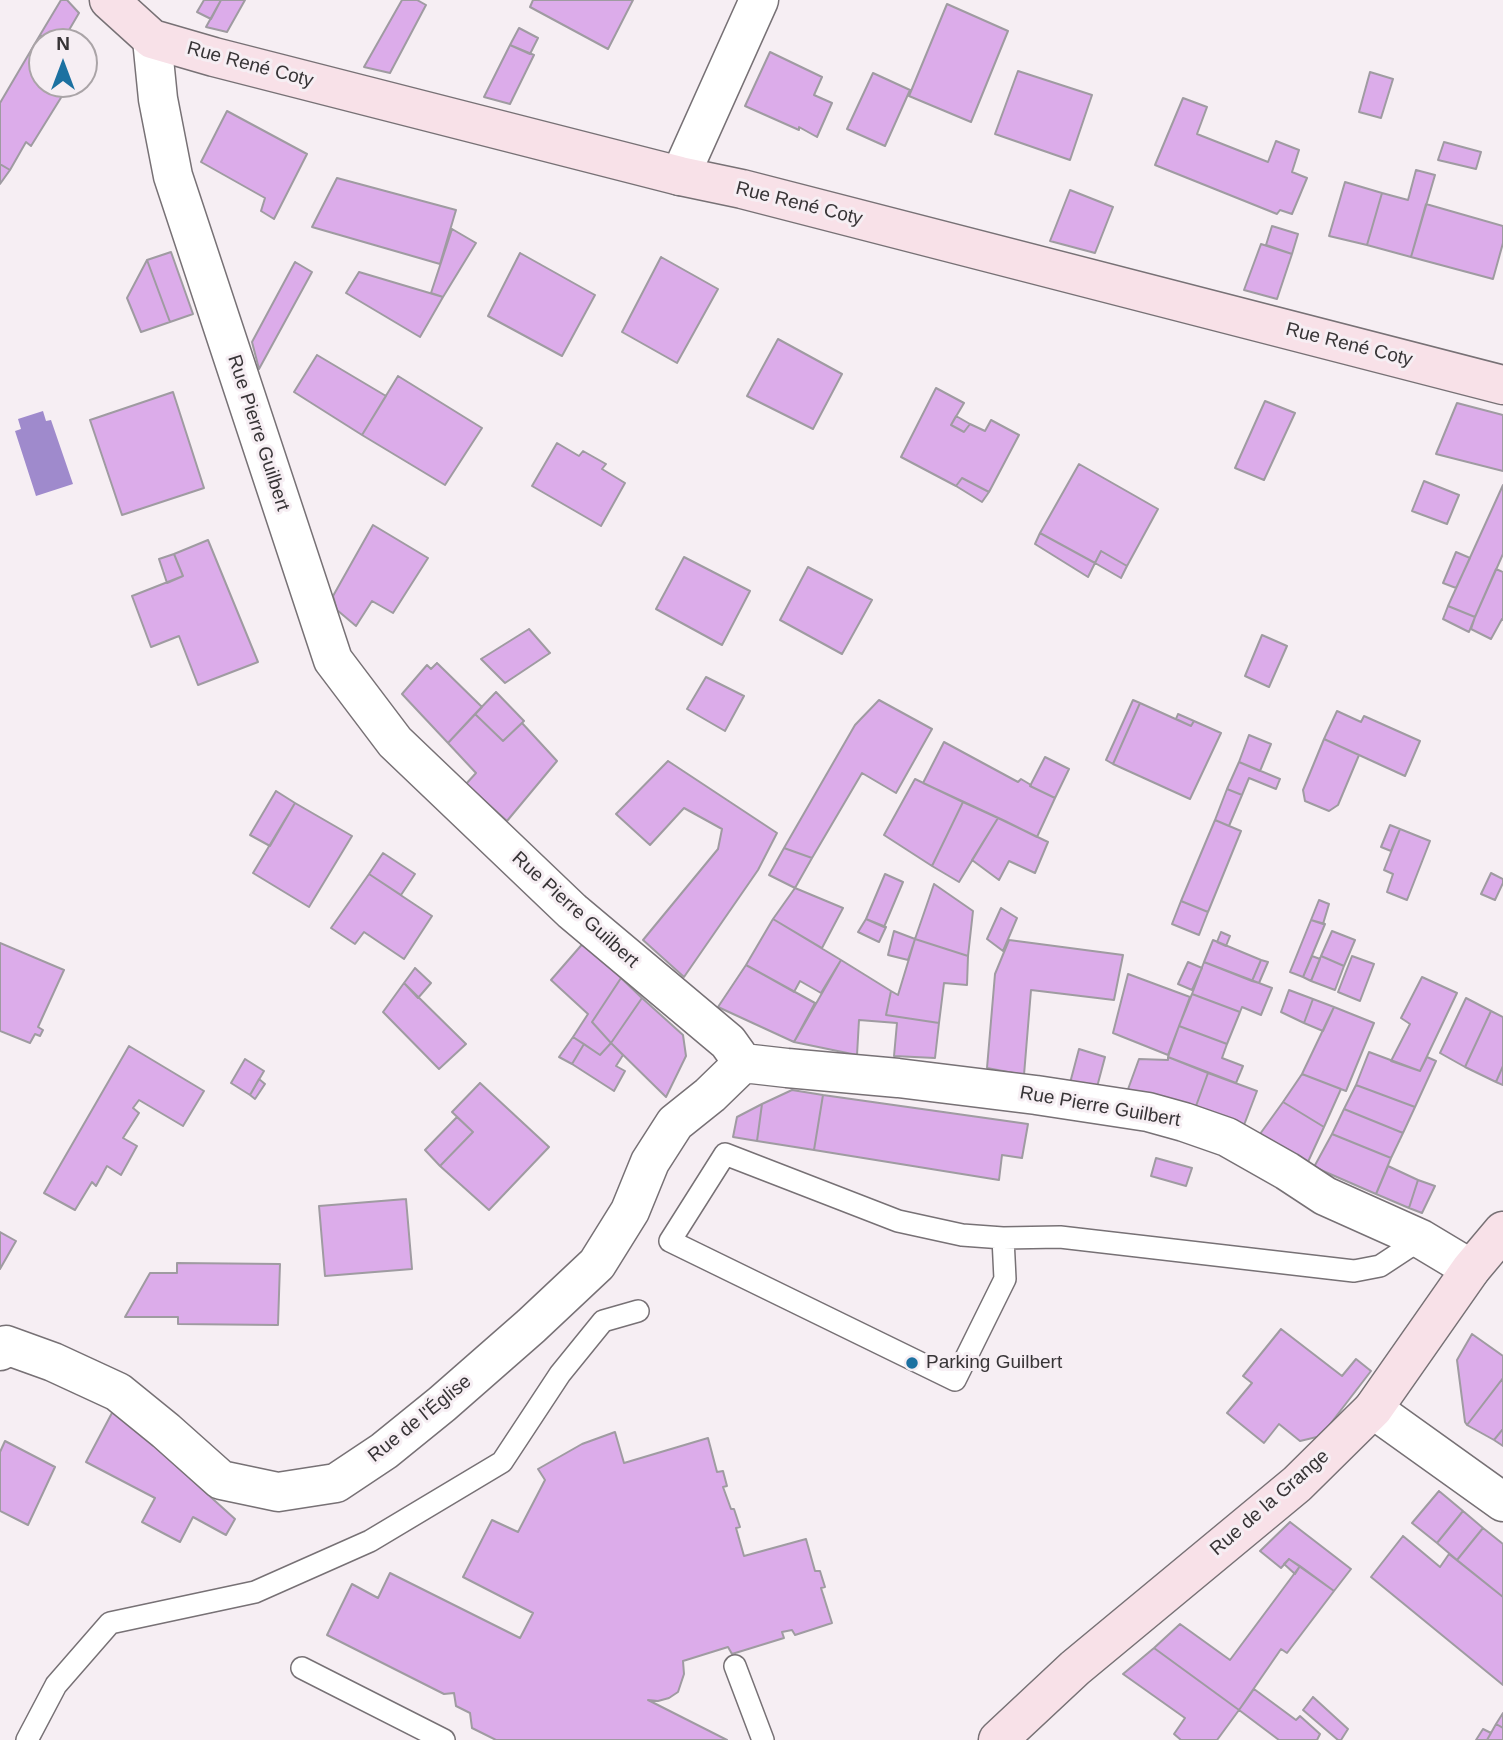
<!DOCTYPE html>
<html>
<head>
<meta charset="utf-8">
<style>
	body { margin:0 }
	#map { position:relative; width:1503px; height:1740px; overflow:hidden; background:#f6eef3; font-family:Arial,sans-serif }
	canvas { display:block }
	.north { position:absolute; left:28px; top:28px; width:70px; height:70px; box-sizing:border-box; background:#f6eef3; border:2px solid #aaa4a7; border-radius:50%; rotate:0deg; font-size:19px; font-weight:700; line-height:28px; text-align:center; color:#373436 }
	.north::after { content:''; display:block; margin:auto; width:24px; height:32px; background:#1c71a1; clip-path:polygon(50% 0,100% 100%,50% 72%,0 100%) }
</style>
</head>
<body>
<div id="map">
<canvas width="1503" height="1740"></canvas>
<div class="north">N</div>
</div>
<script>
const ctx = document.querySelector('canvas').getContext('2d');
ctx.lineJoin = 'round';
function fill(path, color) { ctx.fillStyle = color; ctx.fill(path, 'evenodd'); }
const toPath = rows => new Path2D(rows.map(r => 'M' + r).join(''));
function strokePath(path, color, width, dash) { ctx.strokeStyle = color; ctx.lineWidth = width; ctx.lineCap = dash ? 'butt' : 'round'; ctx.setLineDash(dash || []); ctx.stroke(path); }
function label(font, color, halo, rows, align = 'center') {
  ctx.font = font + ' Arial,sans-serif'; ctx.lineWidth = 6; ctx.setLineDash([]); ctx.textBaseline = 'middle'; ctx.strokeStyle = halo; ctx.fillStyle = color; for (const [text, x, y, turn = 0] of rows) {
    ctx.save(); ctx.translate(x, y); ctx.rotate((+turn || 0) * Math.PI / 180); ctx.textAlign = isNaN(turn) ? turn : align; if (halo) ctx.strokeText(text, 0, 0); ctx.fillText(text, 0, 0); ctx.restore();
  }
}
fill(toPath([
	[43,411,46,421,51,420,73,484,36,496,15,431,21,429,18,419]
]), '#9f8acc');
const building = toPath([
	[61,0,67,0,79,13,62,42,51,42,40,35,61,0],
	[204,0,221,0,211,19,197,12,204,0],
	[221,0,245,0,227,32,206,27,221,0],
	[402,0,417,0,426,5,390,73,364,67,402,0],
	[533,0,633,0,608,49,530,7,533,0],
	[947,4,1008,31,971,122,909,96,947,4],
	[519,28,538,38,530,54,510,45,519,28],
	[40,35,51,42,42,42,42,84,63,84,62,86,67,88,31,146,26,142,10,170,0,164,0,103,40,35],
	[510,45,534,55,510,104,484,97,510,45],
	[770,52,822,77,814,95,832,103,817,137,799,127,799,130,745,106,770,52],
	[1018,71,1092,95,1070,160,995,134,1018,71],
	[1370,72,1393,79,1381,118,1359,112,1370,72],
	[873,73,910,90,885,146,847,129,873,73],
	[1183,98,1207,107,1197,134,1268,162,1276,141,1299,150,1292,172,1307,178,1292,214,1280,210,1277,214,1155,165,1183,98],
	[227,111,307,154,274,219,261,211,265,198,201,162,227,111],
	[1444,142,1481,152,1476,169,1438,160,1444,142],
	[0,164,10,170,0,184,0,164],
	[1416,170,1435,175,1411,257,1367,245,1382,193,1408,200,1416,170],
	[337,178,456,210,440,264,312,227,337,178],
	[1345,182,1382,193,1367,245,1329,236,1345,182],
	[1070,190,1113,207,1095,253,1050,241,1070,190],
	[1426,204,1503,226,1503,243,1493,279,1411,257,1426,204],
	[1272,226,1298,234,1292,254,1266,245,1272,226],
	[452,229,476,243,443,297,431,293,452,229],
	[1261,244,1292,254,1277,299,1244,290,1261,244],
	[171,252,193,314,170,322,147,260,171,252],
	[520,253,595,295,562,356,488,316,520,253],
	[661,257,718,289,677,363,622,332,661,257],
	[147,260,170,322,141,332,127,298,147,260],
	[295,262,312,272,259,369,252,342,295,262],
	[359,272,443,297,420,337,346,293,359,272],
	[778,339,842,374,813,429,747,396,778,339],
	[317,355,386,396,362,435,294,392,317,355],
	[398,376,482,428,445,485,362,435,398,376],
	[936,388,964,403,951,425,964,432,970,424,985,431,991,420,1019,435,989,492,962,478,956,486,901,457,936,388],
	[173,392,204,488,122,515,90,420,173,392],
	[1265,401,1295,413,1264,480,1235,468,1265,401],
	[1457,403,1503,415,1503,471,1436,454,1457,403],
	[956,416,970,424,964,432,951,425,956,416],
	[557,443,579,456,583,451,606,464,602,469,625,483,601,526,532,486,557,443],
	[1079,464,1158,509,1127,566,1101,551,1095,563,1040,533,1079,464],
	[962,478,989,492,982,502,956,486,962,478],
	[1424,481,1459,495,1447,524,1412,511,1424,481],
	[1503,485,1503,554,1475,617,1448,606,1503,485],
	[373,525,428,558,393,613,372,601,356,626,337,610,333,596,373,525],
	[1040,533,1095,563,1088,577,1035,544,1040,533],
	[208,540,258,662,198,685,179,636,151,647,132,596,183,576,174,554,208,540],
	[1101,551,1127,566,1121,578,1095,563,1101,551],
	[1456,552,1470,558,1456,588,1443,583,1456,552],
	[174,554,183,576,167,583,159,559,174,554],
	[684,557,750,591,722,645,656,609,684,557],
	[808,567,872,600,842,654,780,620,808,567],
	[1496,569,1503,572,1503,620,1502,619,1491,639,1471,629,1475,617,1496,569],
	[1448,606,1475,617,1469,632,1443,619,1448,606],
	[529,629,550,653,505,683,481,659,529,629],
	[1262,635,1287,646,1269,687,1245,676,1262,635],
	[437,663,482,707,448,743,402,694,427,665,431,669,437,663],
	[706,677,744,696,725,731,687,709,706,677],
	[496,692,524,721,503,741,475,714,496,692],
	[879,700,932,729,896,793,862,773,812,858,784,848,855,725,879,700],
	[1133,700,1140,703,1113,764,1106,760,1133,700],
	[1140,703,1191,726,1194,721,1221,733,1190,799,1113,764,1140,703],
	[1337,711,1361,722,1364,716,1420,741,1405,776,1324,739,1337,711],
	[475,714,503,741,522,723,557,761,507,821,466,784,476,773,448,743,475,714],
	[1178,714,1194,721,1191,726,1176,719,1178,714],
	[1249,735,1271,744,1260,771,1239,762,1249,735],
	[1324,739,1359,755,1338,805,1329,811,1305,801,1303,790,1324,739],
	[944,742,1018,782,1021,779,1031,785,1030,786,1055,798,1037,837,1005,821,923,783,944,742],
	[1045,757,1069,769,1055,798,1030,786,1045,757],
	[668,761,777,833,758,870,684,977,643,940,718,849,722,829,684,808,650,845,616,814,668,761],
	[1239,762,1280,779,1276,789,1249,778,1242,795,1227,789,1239,762],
	[915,779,963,802,932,866,884,835,915,779],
	[1227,789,1242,795,1229,826,1215,820,1227,789],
	[276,791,295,803,270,846,250,835,276,791],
	[963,802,998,818,959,882,932,866,963,802],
	[295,803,352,836,309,907,253,873,295,803],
	[998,818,1048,842,1035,873,1009,861,999,880,972,860,998,818],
	[1215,820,1241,831,1208,912,1181,901,1215,820],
	[1390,825,1400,829,1391,851,1381,847,1390,825],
	[1400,829,1430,841,1407,900,1387,892,1393,874,1384,870,1400,829],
	[784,848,812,858,795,888,769,875,784,848],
	[383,853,415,874,401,895,369,874,383,853],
	[1491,873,1503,879,1503,883,1495,900,1481,894,1491,873],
	[369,874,432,916,404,959,364,932,355,944,331,928,369,874],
	[885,874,903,882,884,927,866,919,885,874],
	[934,884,973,911,968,956,915,939,934,884],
	[795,888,843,908,822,948,773,919,795,888],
	[1319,900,1329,904,1323,924,1311,920,1319,900],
	[1181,901,1208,912,1199,935,1172,924,1181,901],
	[1001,908,1017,918,1003,951,987,939,1001,908],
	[773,919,841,960,821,993,800,981,794,992,746,965,773,919],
	[866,919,886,927,879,942,858,932,866,919],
	[1311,920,1325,924,1303,977,1290,972,1311,920],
	[894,931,915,939,908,960,888,955,894,931],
	[1332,931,1355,940,1344,966,1321,956,1332,931],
	[1221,932,1230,936,1226,946,1217,942,1221,932],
	[915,939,968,956,967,985,944,983,939,1023,886,1015,891,991,898,995,915,939],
	[1009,940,1123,955,1114,1000,1031,990,1024,1075,987,1068,995,974,1009,940],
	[1213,940,1261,960,1252,981,1204,962,1213,940],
	[585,941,623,975,592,1022,611,1043,600,1055,573,1037,588,1014,551,980,585,941],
	[0,943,64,970,38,1027,43,1030,40,1036,35,1034,30,1043,0,1031,0,943],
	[1312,956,1320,959,1311,981,1303,977,1312,956],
	[1321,956,1344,966,1335,990,1311,981,1321,956],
	[1352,956,1374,964,1360,1001,1338,992,1352,956],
	[841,960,891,991,886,1015,939,1023,935,1058,894,1056,897,1023,859,1020,857,1055,794,1042,841,960],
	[1261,960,1268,962,1259,983,1252,981,1261,960],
	[1188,962,1202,968,1192,990,1178,984,1188,962],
	[1204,962,1272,988,1261,1015,1242,1007,1240,1012,1192,994,1204,962],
	[746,965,815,1003,794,1042,718,1007,746,965],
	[415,968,431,983,418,998,404,983,415,968],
	[1128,974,1190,997,1168,1055,1113,1033,1128,974],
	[1422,977,1457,993,1420,1071,1391,1061,1410,1024,1401,1018,1422,977],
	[621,978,642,998,611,1043,592,1022,621,978],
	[404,983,466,1044,439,1069,383,1012,404,983],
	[1289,990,1313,999,1304,1023,1281,1012,1289,990],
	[1192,994,1240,1012,1227,1044,1179,1026,1192,994],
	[642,998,683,1035,686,1056,666,1097,611,1043,642,998],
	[1466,998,1491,1011,1465,1067,1440,1053,1466,998],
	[1313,999,1334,1007,1323,1031,1304,1023,1313,999],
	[1334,1007,1374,1023,1346,1091,1302,1074,1334,1007],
	[1491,1011,1503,1017,1503,1066,1496,1082,1465,1067,1491,1011],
	[1179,1026,1227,1044,1222,1058,1243,1066,1236,1083,1168,1057,1179,1026],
	[573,1037,584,1044,572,1064,559,1057,573,1037],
	[611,1043,623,1055,616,1066,625,1071,614,1091,572,1064,584,1044,600,1055,611,1043],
	[129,1046,204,1091,183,1126,139,1100,133,1108,139,1113,123,1138,137,1146,121,1175,107,1166,96,1186,92,1182,75,1210,44,1193,129,1046],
	[1079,1049,1105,1057,1097,1087,1070,1083,1079,1049],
	[1369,1052,1420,1071,1427,1057,1436,1061,1415,1107,1356,1085,1369,1052],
	[1168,1057,1208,1073,1196,1106,1127,1092,1139,1059,1168,1060,1168,1057],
	[245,1059,264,1071,250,1095,231,1083,245,1059],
	[1503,1066,1503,1085,1496,1082,1503,1066],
	[1208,1073,1257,1091,1244,1125,1196,1106,1208,1073],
	[1302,1074,1341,1089,1324,1127,1283,1102,1302,1074],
	[259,1079,265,1084,255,1099,250,1095,259,1079],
	[480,1083,549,1147,489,1210,440,1166,473,1132,452,1112,480,1083],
	[1356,1085,1415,1107,1403,1133,1344,1109,1356,1085],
	[792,1090,823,1095,814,1150,757,1141,762,1104,792,1090],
	[823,1095,1028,1124,1022,1158,1002,1155,999,1180,814,1150,823,1095],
	[1283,1102,1324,1127,1307,1164,1260,1134,1283,1102],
	[762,1104,757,1141,733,1137,737,1117,762,1104],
	[1344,1109,1403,1133,1391,1158,1332,1134,1344,1109],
	[457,1117,473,1132,440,1166,425,1150,457,1117],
	[1332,1134,1391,1158,1376,1194,1314,1167,1332,1134],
	[1156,1158,1192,1168,1186,1186,1151,1176,1156,1158],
	[1388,1166,1418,1180,1409,1208,1376,1194,1388,1166],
	[1418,1180,1435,1186,1422,1213,1409,1208,1418,1180],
	[406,1199,412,1269,325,1276,319,1206,406,1199],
	[0,1232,16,1241,0,1269,0,1232],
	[177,1263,280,1264,278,1325,178,1324,178,1317,125,1317,150,1273,177,1273,177,1263],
	[1281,1329,1342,1376,1356,1359,1371,1371,1321,1436,1300,1441,1279,1424,1264,1443,1227,1413,1252,1383,1243,1376,1281,1329],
	[1472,1334,1503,1356,1503,1378,1467,1425,1465,1422,1457,1360,1472,1334],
	[1503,1378,1503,1429,1494,1440,1467,1425,1503,1378],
	[113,1411,121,1416,235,1519,226,1535,193,1517,180,1542,142,1522,155,1498,86,1462,113,1411],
	[1503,1429,1503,1446,1494,1440,1503,1429],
	[615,1432,624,1463,708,1438,717,1472,723,1471,727,1486,723,1487,731,1509,734,1509,740,1527,736,1528,744,1556,806,1539,815,1571,820,1571,825,1587,821,1588,832,1623,795,1635,792,1630,782,1632,784,1638,732,1654,728,1647,683,1661,684,1674,678,1692,669,1698,658,1701,648,1700,727,1740,496,1740,472,1728,470,1713,456,1706,454,1693,444,1694,327,1635,352,1584,378,1598,390,1573,520,1638,533,1613,463,1577,492,1520,518,1532,545,1480,538,1469,582,1444,615,1432],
	[5,1441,55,1467,28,1525,0,1511,0,1452,5,1441],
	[1439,1491,1463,1511,1437,1543,1412,1523,1439,1491],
	[1463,1511,1483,1528,1457,1560,1437,1543,1463,1511],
	[1290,1522,1351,1569,1334,1591,1289,1559,1281,1568,1260,1551,1290,1522],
	[1483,1528,1503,1544,1503,1597,1457,1560,1483,1528],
	[1403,1536,1440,1567,1449,1554,1503,1597,1503,1685,1371,1577,1403,1536],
	[1289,1559,1300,1566,1295,1574,1284,1564,1289,1559],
	[1300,1566,1334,1591,1287,1653,1281,1649,1239,1710,1154,1648,1180,1624,1230,1660,1300,1566],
	[1154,1648,1239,1710,1217,1740,1181,1740,1174,1734,1185,1718,1123,1674,1154,1648],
	[1254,1689,1296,1720,1300,1716,1320,1734,1317,1740,1279,1740,1239,1710,1254,1689],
	[1313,1697,1348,1729,1341,1740,1338,1740,1303,1710,1313,1697],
	[1503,1713,1503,1728,1496,1724,1503,1713],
	[1496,1724,1503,1728,1503,1740,1487,1740,1496,1724],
	[1483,1729,1491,1733,1487,1740,1476,1740,1483,1729]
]);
fill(building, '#dcacea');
strokePath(building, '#9f9ba1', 2);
const lane = toPath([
	[1003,1238,1005,1279,955,1380,670,1241,725,1154,898,1221,962,1235,1003,1238,1060,1237,1354,1271,1380,1266,1421,1239],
	[735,1666,763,1740],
	[302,1668,444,1740],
	[27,1740,56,1685,110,1623,255,1592,370,1541,502,1462,560,1374,603,1321,638,1311]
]);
const street = toPath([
	[152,39,158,99,173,176,333,660,395,742,572,911,728,1042,743,1063,787,1068,898,1078,1036,1095,1148,1112,1184,1122,1227,1137,1287,1171,1325,1196,1421,1239,1471,1269],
	[680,176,759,0],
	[0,1351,6,1345,53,1362,118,1392,166,1431,221,1480,278,1492,336,1483,384,1451,442,1404,531,1326,597,1264,630,1211,650,1162,675,1123,710,1095,743,1063],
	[1373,1409,1503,1502]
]);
const secondary = toPath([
	[109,0,152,39,214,57,680,176,742,189,1503,385],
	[998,1740,1075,1668,1297,1484,1373,1409,1471,1269,1503,1231]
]);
strokePath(lane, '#777175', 24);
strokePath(street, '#777175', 41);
strokePath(secondary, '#777175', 41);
strokePath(lane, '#fff', 21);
strokePath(street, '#fff', 38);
strokePath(secondary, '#f8e1e8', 38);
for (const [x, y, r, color] of [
	[912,1363,7,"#1c71a1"]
]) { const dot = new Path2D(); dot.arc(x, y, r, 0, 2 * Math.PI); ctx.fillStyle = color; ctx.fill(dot); strokePath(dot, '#f6eef3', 2.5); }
label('19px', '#373436', '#f6eef3', [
	["Rue René Coty",250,65,15],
	["Rue René Coty",799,204,14],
	["Rue René Coty",1349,345,14],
	["Rue Pierre Guilbert",258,433,72],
	["Rue Pierre Guilbert",575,910,42],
	["Rue Pierre Guilbert",1100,1107,10],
	["Rue de l'Église",420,1419,-39],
	["Rue de la Grange",1270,1503,-41]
]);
label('19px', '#373436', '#f6eef3', [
	["Parking Guilbert",926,1363]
], 'left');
</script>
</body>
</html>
